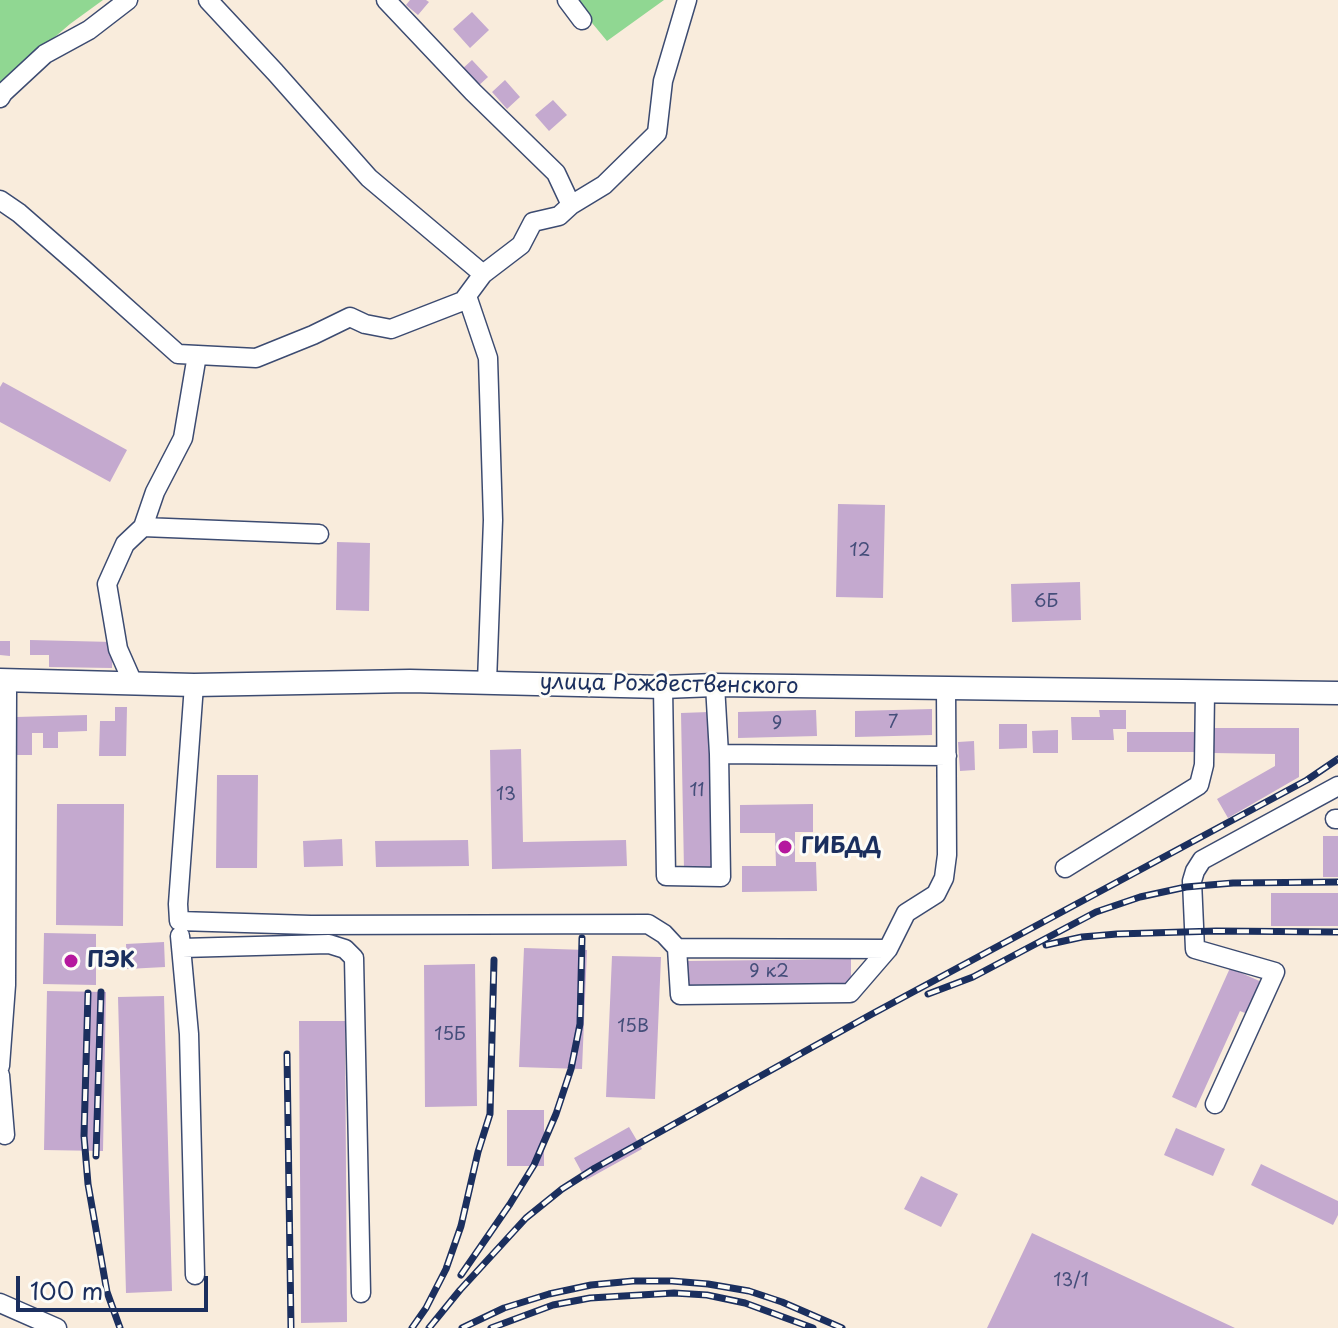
<!DOCTYPE html>
<html>
<head>
<meta charset="utf-8">
<style>
	body { margin:0 }
	#map { position:relative; width:1338px; height:1328px; overflow:hidden; background:#f9ecdc; font-family:"Playpen Sans",sans-serif }
	canvas { display:block }
	.scale { position:absolute; left:16px; top:1276px; width:192px; height:36px; box-sizing:border-box; border:4px solid #1b2f5e; border-top:0; padding-left:10px; font-size:24px; line-height:28px; white-space:nowrap; color:#1b2f5e; -webkit-text-stroke:6px #fdfcf7; paint-order:stroke }
</style>
</head>
<body>
<div id="map">
<canvas width="1338" height="1328"></canvas>
<div class="scale">100 m</div>
</div>
<script>
const ctx = document.querySelector('canvas').getContext('2d');
ctx.lineJoin = 'round';
function fill(path, color) { ctx.fillStyle = color; ctx.fill(path, 'evenodd'); }
const toPath = rows => new Path2D(rows.map(r => 'M' + r).join(''));
function strokePath(path, color, width, dash) { ctx.strokeStyle = color; ctx.lineWidth = width; ctx.lineCap = dash ? 'butt' : 'round'; ctx.setLineDash(dash || []); ctx.stroke(path); }
function label(font, color, halo, rows, align = 'center') {
  ctx.font = font + ' "Playpen Sans",sans-serif'; ctx.lineWidth = 6; ctx.setLineDash([]); ctx.textBaseline = 'middle'; ctx.strokeStyle = halo; ctx.fillStyle = color; for (const [text, x, y, turn = 0] of rows) {
    ctx.save(); ctx.translate(x, y); ctx.rotate((+turn || 0) * Math.PI / 180); ctx.textAlign = isNaN(turn) ? turn : align; if (halo) ctx.strokeText(text, 0, 0); ctx.fillText(text, 0, 0); ctx.restore();
  }
}
fill(toPath([
	[0,0,103,0,70,24,0,84],
	[573,0,664,0,607,41]
]), '#90d792');
fill(toPath([
	[410,0,426,0,429,2,418,15,406,5],
	[472,12,489,30,470,48,453,29],
	[472,60,488,77,477,87,461,70],
	[505,80,520,97,507,109,492,92],
	[553,100,567,115,549,131,535,115],
	[3,382,127,450,110,482,0,422,0,387],
	[838,504,885,505,883,598,836,597],
	[337,542,370,543,369,611,336,610],
	[1080,582,1081,620,1012,622,1011,584],
	[30,640,113,642,112,668,49,667,49,655,30,655],
	[0,641,10,641,10,656,0,655],
	[115,707,127,707,126,756,99,756,100,721,115,721],
	[932,709,932,735,855,737,855,711],
	[816,710,817,736,738,738,738,712],
	[1099,710,1126,710,1126,729,1113,729,1114,740,1072,740,1071,717,1100,717],
	[709,712,712,869,684,870,681,713],
	[87,715,87,731,58,732,58,748,43,748,43,733,32,733,32,755,17,755,16,717],
	[999,724,1027,724,1027,748,999,749],
	[1213,728,1299,728,1299,777,1228,818,1217,799,1275,766,1275,754,1213,753],
	[1058,730,1058,753,1033,753,1032,731],
	[1127,732,1199,732,1199,752,1127,752],
	[974,741,975,770,960,771,958,742],
	[521,749,523,842,626,840,627,866,492,869,490,750],
	[217,775,258,775,257,868,216,868],
	[57,804,124,804,123,926,56,925],
	[813,804,813,832,795,832,795,862,816,862,817,891,742,892,742,866,776,866,775,833,740,833,740,805],
	[1323,836,1338,836,1338,877,1323,877],
	[342,839,343,866,304,867,303,841],
	[468,840,469,866,376,867,375,841],
	[1271,893,1338,893,1338,926,1271,926],
	[44,933,96,934,96,985,43,984],
	[164,942,165,967,127,969,126,944],
	[524,948,587,950,582,1069,519,1067],
	[612,956,661,957,655,1099,606,1097],
	[851,959,851,983,688,985,687,961],
	[475,964,477,1106,425,1107,424,965],
	[1230,968,1264,983,1250,1015,1240,1011,1196,1108,1172,1097],
	[47,991,106,992,103,1151,44,1150],
	[164,996,172,1291,126,1293,118,997],
	[299,1021,345,1021,347,1322,301,1323],
	[507,1110,544,1110,544,1166,507,1166],
	[629,1127,642,1149,586,1180,574,1158],
	[1176,1128,1225,1149,1213,1176,1164,1155],
	[1261,1164,1338,1201,1338,1215,1333,1225,1251,1185],
	[921,1176,958,1194,941,1227,904,1209],
	[1032,1233,1235,1328,987,1328]
]), '#c4a9cf');
const minor = toPath([
	[208,0,275,72,369,178,483,274],
	[386,0,473,92,556,173,571,205],
	[567,0,582,20],
	[0,98,3,93,45,54,89,30,128,0],
	[0,200,19,213,82,268,178,354,256,358,313,335,350,317,365,324,391,329,463,301,483,274,521,245,533,222,559,216,571,205,604,185,657,133,663,81,687,0],
	[467,296,488,358,493,520,487,682],
	[143,527,319,534],
	[133,683,118,649,107,584,125,544,143,527,155,492,183,438,197,355],
	[194,685,178,904,179,921,311,925,648,924,664,934,677,948,680,995,850,993,888,949,906,913,936,894,944,878,947,855,946,689],
	[663,687,666,876,721,877,719,754,715,685],
	[719,754,947,756],
	[1335,819,1338,819],
	[1065,868,1199,785,1204,765,1205,692],
	[180,936,189,1034,195,1275],
	[182,948,329,944,345,949,354,958,361,1293],
	[677,948,888,949],
	[0,1066,6,985,7,692],
	[0,1075,5,1135],
	[1215,1104,1275,972,1195,949,1192,881,1195,871,1202,860,1338,786],
	[0,1303,57,1328]
]);
const major = toPath([
	[0,680,194,685,410,681,663,687,715,685,1338,693]
]);
strokePath(minor, '#3c4b71', 21);
strokePath(major, '#3c4b71', 25);
strokePath(minor, '#fff', 18);
strokePath(major, '#fff', 22);
const rail = toPath([
	[1046,945,1082,937,1117,934,1216,931,1338,932],
	[88,993,84,1136,88,1184,107,1292,120,1328],
	[928,994,973,977,1096,912,1140,897,1186,887,1233,883,1338,882],
	[287,1054,291,1328],
	[96,1156,101,992],
	[461,1275,510,1204,534,1165,556,1114,571,1069,580,1024,582,938],
	[412,1328,426,1308,446,1269,461,1226,478,1152,490,1114,494,960],
	[429,1328,460,1290,526,1218,562,1189,595,1168,872,1014,1307,780,1338,759],
	[462,1328,504,1308,549,1294,591,1285,633,1281,672,1281,708,1284,749,1291,782,1302,842,1328],
	[491,1328,553,1305,590,1298,674,1293,707,1295,745,1303,813,1328]
]);
strokePath(rail, '#1b2f5e', 7);
strokePath(rail, '#fdfcf7', 4, [12]);
for (const [x, y, r, color] of [
	[785,847,8,"#b5179e"],
	[71,961,8,"#b5179e"]
]) { const dot = new Path2D(); dot.arc(x, y, r, 0, 2 * Math.PI); ctx.fillStyle = color; ctx.fill(dot); strokePath(dot, '#fdfcf7', 3); }
label('18px', '#454e7a', null, [
	["12",860,551],
	["6Б",1046,602],
	["7",893,723],
	["9",777,724],
	["11",697,791],
	["13",506,795],
	["9 к2",769,972],
	["15В",633,1027],
	["15Б",450,1035],
	["13/1",1071,1281]
]);
label('22px', '#1b2f5e', '#fdfcf7', [
	["улица Рождественского",669,685,1]
]);
label('bold 22px', '#1b2f5e', '#fdfcf7', [
	["ГИБДД",801,847],
	["ПЭК",87,961]
], 'left');
</script>
</body>
</html>
